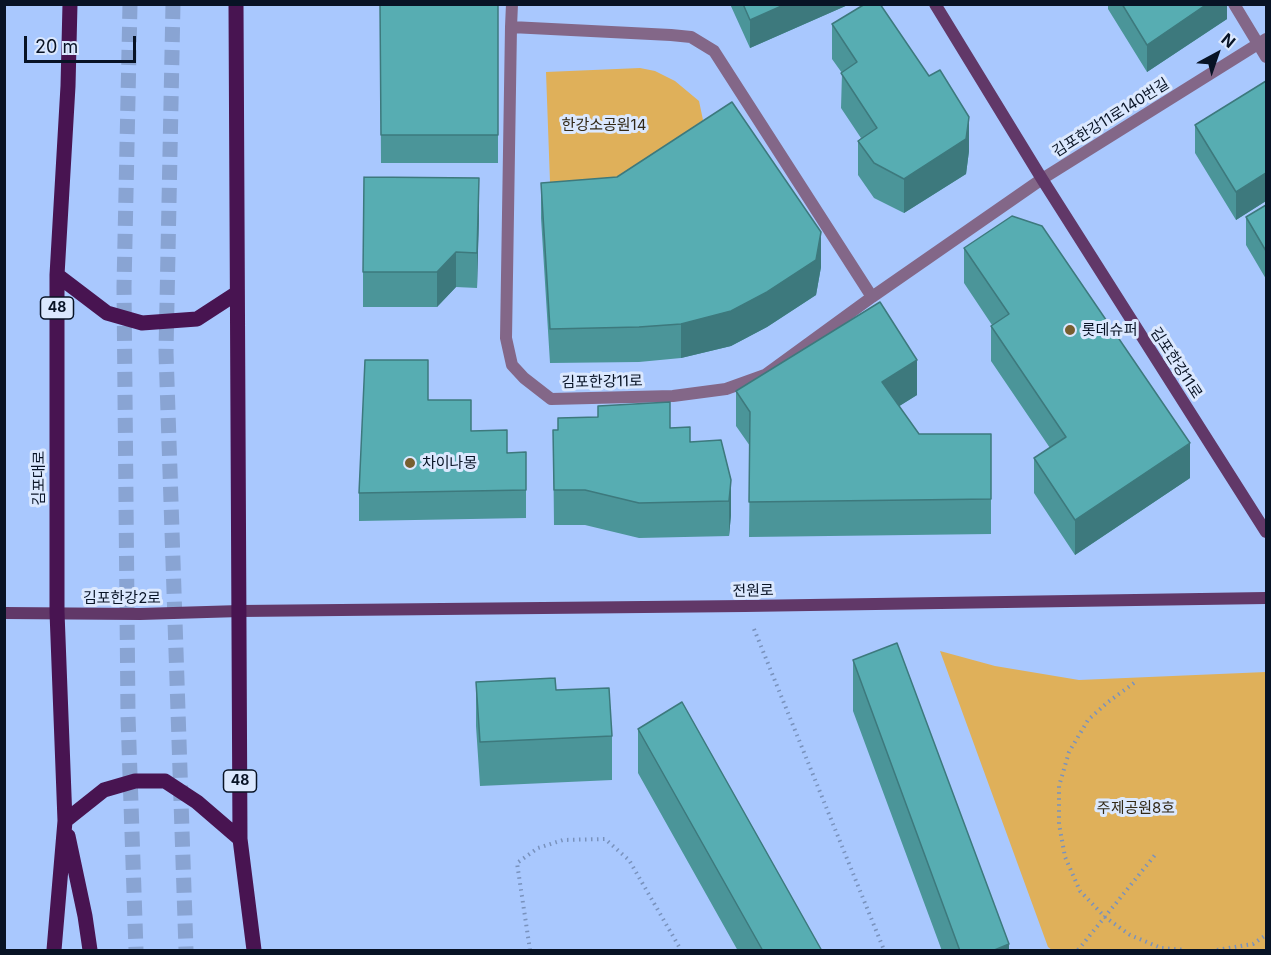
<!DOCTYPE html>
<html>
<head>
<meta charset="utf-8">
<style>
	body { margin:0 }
	#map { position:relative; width:1271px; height:955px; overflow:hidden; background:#a9c8fe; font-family:Inter,sans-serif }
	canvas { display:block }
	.frame { position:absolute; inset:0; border:6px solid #081325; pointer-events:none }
	.north { position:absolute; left:1187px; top:24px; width:60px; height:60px; -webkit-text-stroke:4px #dbe8fe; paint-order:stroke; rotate:40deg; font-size:16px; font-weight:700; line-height:24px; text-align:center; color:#081325 }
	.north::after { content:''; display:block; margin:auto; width:21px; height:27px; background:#081325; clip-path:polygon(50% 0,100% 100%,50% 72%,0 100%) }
	.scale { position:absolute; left:24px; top:36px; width:112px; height:27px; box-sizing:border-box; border:3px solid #081325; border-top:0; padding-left:8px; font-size:18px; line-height:21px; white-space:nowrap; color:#081325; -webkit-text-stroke:4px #dbe8fe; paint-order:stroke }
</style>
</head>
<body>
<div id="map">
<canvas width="1271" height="955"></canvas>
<div class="frame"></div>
<div class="north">N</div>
<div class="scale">20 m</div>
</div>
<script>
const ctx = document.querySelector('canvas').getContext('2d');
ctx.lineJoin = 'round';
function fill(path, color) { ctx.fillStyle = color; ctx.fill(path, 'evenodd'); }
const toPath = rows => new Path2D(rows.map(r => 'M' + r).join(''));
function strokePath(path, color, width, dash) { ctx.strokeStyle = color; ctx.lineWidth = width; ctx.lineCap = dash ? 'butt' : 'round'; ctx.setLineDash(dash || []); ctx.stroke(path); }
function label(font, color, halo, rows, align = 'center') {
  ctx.font = font + ' Inter,"Noto Sans KR",sans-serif'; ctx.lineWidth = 6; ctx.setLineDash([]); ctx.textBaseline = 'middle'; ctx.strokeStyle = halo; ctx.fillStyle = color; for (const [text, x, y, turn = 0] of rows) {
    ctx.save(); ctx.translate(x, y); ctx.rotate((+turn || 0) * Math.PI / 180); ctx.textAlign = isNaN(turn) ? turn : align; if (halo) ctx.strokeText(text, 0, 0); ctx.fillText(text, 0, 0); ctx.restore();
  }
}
fill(toPath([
	[640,68,655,71,675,81,699,101,703,120,624,181,550,182,546,72],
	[940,651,995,666,1079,680,1266,672,1266,950,1052,950,1048,947]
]), '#dfb05a');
strokePath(toPath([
	[130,4,124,287,128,716,136,950],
	[173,4,166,352,186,950]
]), '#89a4d3', 15, [15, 8]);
strokePath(toPath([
	[754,629,884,950],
	[1134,683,1108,702,1088,720,1069,752,1059,786,1059,824,1065,857,1080,891,1105,917,1130,935,1161,948,1185,950],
	[530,950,517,863,538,848,563,840,605,839,629,860,681,950],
	[1078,950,1155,855],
	[1217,950,1253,944,1266,935]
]), '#7992bd', 4, [1.5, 4.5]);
strokePath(toPath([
	[512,4,511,27,671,35,691,37,714,51,872,297,1042,179,1266,39],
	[1234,4,1266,57],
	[511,27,506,338,512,365,524,378,551,399,673,396,726,389,765,375,872,297]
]), '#836788', 12);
strokePath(toPath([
	[935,4,1042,179,1266,532],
	[4,613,140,614,240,611,745,606,1266,598]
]), '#613868', 12);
strokePath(toPath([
	[236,4,240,839,254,950],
	[57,275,107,313,142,323,197,319,237,293],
	[65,821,104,790,135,781,165,781,197,802,240,839],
	[68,836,85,916,90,950],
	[54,950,65,821,57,612,57,275,68,86,70,4]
]), '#481451', 15);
fill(toPath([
	[380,4,498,4,498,163,381,163],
	[730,4,850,4,750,48],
	[1108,4,1227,4,1227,19,1147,72,1108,9],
	[832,24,969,151,966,174,904,213,874,198,858,175,858,141,861,138,841,108,842,73,832,59],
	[1266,81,1266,201,1236,220,1195,153,1195,125],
	[541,183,821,267,816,295,767,327,731,346,681,358,639,362,550,363,541,218],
	[1266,205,1266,279,1246,245,1246,217],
	[479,213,477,288,456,287,437,307,363,307,363,272],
	[964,248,1190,478,1075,555,1034,493,1034,458,1050,448,991,361,991,326,992,325,964,283],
	[736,391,917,395,899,406,919,434,991,469,991,534,749,537,750,446,736,426],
	[428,400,471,431,507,453,526,452,526,518,359,521,359,493],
	[670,428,690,442,731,480,731,515,729,536,639,538,585,525,554,525,553,430],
	[853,660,1009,951,942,951,853,711],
	[476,682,556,690,612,736,612,780,480,786,476,726],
	[638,729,822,951,738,951,638,773]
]), '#4b9599');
fill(toPath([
	[786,4,850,4,750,48,750,20],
	[1207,4,1227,4,1227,19,1147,72,1147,45],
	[969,117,969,151,966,174,904,213,904,179],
	[1266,173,1266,201,1236,220,1236,192],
	[479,178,479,213,477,288,477,253],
	[821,232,821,267,816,295,767,327,731,346,681,358,681,324],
	[456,252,456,287,437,307,437,272],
	[917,360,917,395,882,417,882,382],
	[1190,443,1190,478,1075,555,1075,520],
	[731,480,731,515,729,536,729,501],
	[1009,944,1009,951,992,951]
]), '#3d797d');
const building = toPath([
	[380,4,498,4,498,135,381,135,380,4],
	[743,4,786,4,750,20,743,4],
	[865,4,880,4,929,76,940,70,969,117,966,139,904,179,874,163,858,141,877,128,841,73,857,62,832,24,865,4],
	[1122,4,1207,4,1147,45,1122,4],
	[1266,81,1266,173,1236,192,1195,125,1266,81],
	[732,102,821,232,816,260,767,292,731,311,681,324,639,327,550,329,541,183,617,177,732,102],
	[364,177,479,178,477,253,456,252,437,272,363,272,364,177],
	[1266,205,1266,251,1246,217,1266,205],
	[1012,216,1042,226,1190,443,1075,520,1034,458,1066,437,991,326,1009,314,964,248,1012,216],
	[880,302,917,360,882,382,919,434,991,434,991,499,749,502,750,412,736,391,880,302],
	[365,360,428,360,428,400,471,400,471,431,507,430,507,453,526,452,526,490,359,493,365,360],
	[670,402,670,428,690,427,690,442,721,440,731,480,729,501,639,503,585,490,554,490,553,430,558,430,558,418,598,417,598,406,670,402],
	[897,643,1009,944,992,951,960,951,853,660,897,643],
	[555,678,556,690,609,688,612,736,480,742,476,682,555,678],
	[682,702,822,951,763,951,638,729,682,702]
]);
fill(building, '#57adb2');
strokePath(building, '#3d797d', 1.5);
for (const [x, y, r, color] of [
	[1070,330,6,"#785f30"],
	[410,463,6,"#785f30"]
]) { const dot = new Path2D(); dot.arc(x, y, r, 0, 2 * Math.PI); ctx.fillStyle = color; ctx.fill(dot); strokePath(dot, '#dbe8fe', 2); }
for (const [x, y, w] of [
	[57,308,33],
	[240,781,33]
]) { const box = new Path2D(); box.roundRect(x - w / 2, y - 11, w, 22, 4.5); ctx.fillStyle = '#dbe8fe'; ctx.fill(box); strokePath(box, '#081325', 1.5); }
label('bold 14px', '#081325', null, [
	["48",57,308],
	["48",240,781]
]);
label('15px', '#081325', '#dbe8fe', [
	["김포한강11로140번길",1111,118,-32],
	["김포한강11로",1176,363,57],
	["김포한강11로",602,382,-1],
	["김포대로",39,478,-90],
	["전원로",753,591,-1],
	["김포한강2로",122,598]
]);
label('15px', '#322817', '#dbe8fe', [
	["한강소공원14",604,125],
	["주제공원8호",1136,808]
]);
label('15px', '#081325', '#dbe8fe', [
	["롯데슈퍼",1082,330],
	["차이나몽",422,463]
], 'left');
</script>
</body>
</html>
